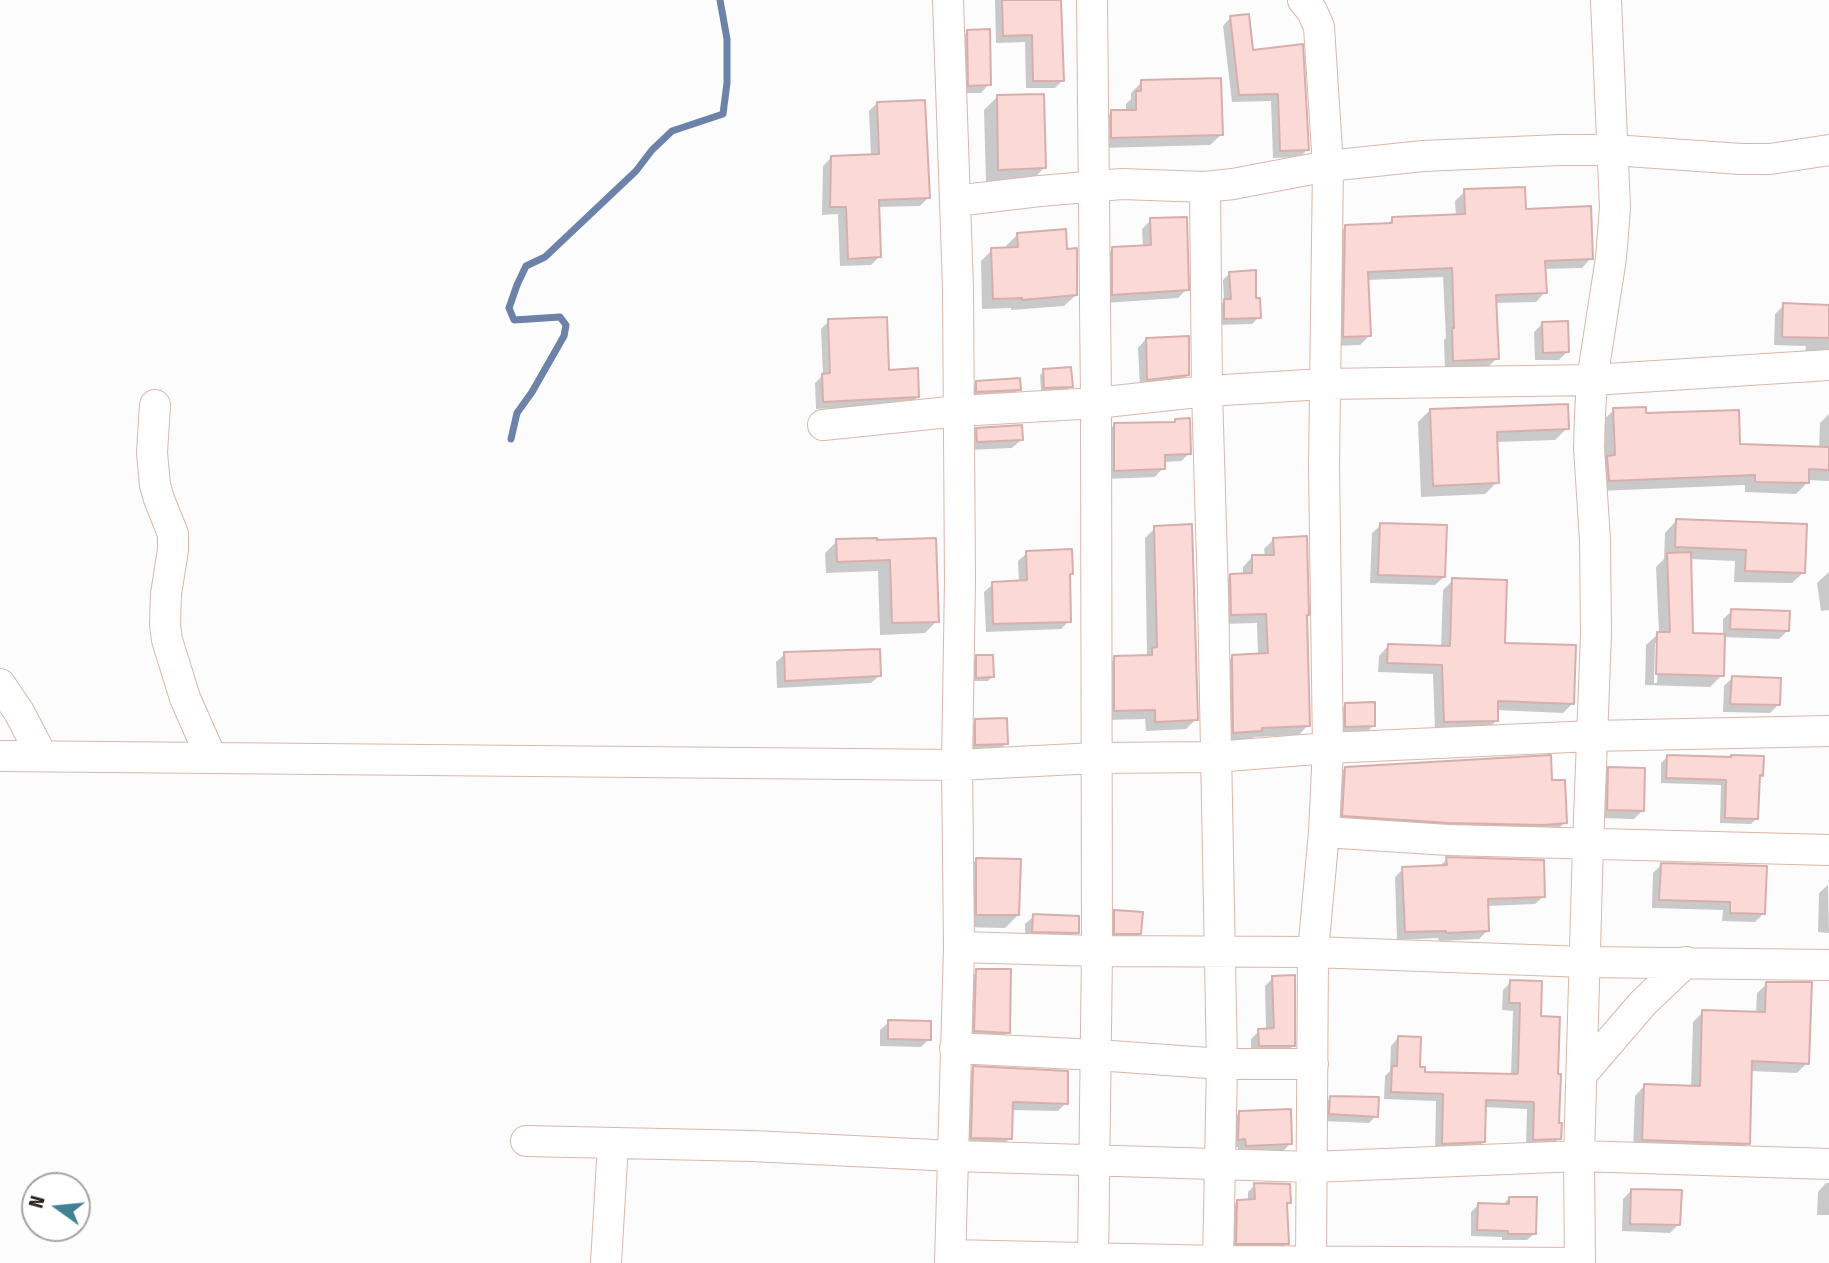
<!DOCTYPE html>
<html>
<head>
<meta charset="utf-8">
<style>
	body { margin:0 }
	#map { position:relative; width:1829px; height:1263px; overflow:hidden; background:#fbfcfb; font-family:"Fira Sans Condensed",sans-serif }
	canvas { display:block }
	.north { position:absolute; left:21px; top:1172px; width:70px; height:70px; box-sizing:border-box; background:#fff; border:2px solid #a9a4a2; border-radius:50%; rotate:285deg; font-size:19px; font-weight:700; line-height:28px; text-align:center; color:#291c17 }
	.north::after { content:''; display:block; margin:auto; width:24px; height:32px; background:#418195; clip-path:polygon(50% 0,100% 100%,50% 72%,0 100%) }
</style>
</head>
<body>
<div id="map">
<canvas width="1829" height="1263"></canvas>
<div class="north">N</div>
</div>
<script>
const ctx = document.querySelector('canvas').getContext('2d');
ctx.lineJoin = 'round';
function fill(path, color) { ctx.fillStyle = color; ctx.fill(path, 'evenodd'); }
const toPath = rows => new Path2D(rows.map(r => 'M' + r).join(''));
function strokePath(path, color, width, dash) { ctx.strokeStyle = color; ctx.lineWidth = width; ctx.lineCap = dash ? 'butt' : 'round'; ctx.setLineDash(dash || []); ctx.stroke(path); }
fill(toPath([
	[995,0,1060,0,1063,80,1055,88,1026,88,1025,42,996,43],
	[1230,18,1252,52,1301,46,1308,149,1300,157,1273,158,1271,101,1232,102,1223,26],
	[967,32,989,84,981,93,961,93,959,40],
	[1142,82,1221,135,1210,145,1101,148,1101,123,1111,112,1126,112,1126,104,1131,99,1131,93],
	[997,97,1044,168,1031,181,986,182,984,110],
	[877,103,928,198,920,206,877,207,879,257,871,265,840,266,838,214,822,215,823,166,831,158,871,156,869,111],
	[1465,191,1524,210,1591,258,1582,268,1544,269,1545,292,1536,302,1495,303,1497,358,1487,368,1445,370,1444,340,1446,338,1443,277,1367,280,1369,336,1360,345,1335,346,1336,237,1345,227,1386,225,1393,219,1456,216,1455,201],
	[1151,220,1187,289,1178,298,1105,303,1104,257,1113,249,1143,247,1142,229],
	[1017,235,1066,251,1076,295,1064,306,1011,310,1011,308,982,309,981,261,992,250,1006,249,1006,246],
	[1230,273,1255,300,1259,317,1252,324,1217,325,1217,308,1224,301,1223,280],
	[1784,305,1829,307,1829,354,1805,353,1806,346,1774,345,1775,314],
	[829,321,888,372,918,397,910,404,816,409,815,383,823,375,821,329],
	[1543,323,1568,351,1559,360,1535,360,1534,332],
	[1146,339,1188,375,1179,383,1140,387,1138,348],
	[1044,371,1071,386,1067,390,1041,391,1040,375],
	[977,383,1019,389,1010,398,968,400,968,391],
	[1430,410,1567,428,1555,440,1496,442,1497,482,1485,494,1421,497,1418,422],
	[1614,410,1645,415,1739,446,1819,448,1820,423,1829,414,1829,481,1807,480,1807,483,1796,494,1745,492,1745,485,1598,491,1602,421],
	[1176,421,1190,453,1181,461,1163,462,1163,468,1155,477,1106,479,1106,434,1114,425,1173,423],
	[977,429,1021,440,1012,448,969,450,969,438],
	[1676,521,1804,572,1792,583,1734,582,1735,561,1689,559,1692,635,1723,636,1723,619,1732,611,1788,630,1779,639,1723,637,1722,675,1710,687,1645,685,1646,645,1659,633,1656,567,1664,559,1665,533],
	[1655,643,1659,643,1657,683,1654,683],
	[1381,525,1444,577,1435,585,1370,583,1372,533],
	[1155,528,1196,719,1186,729,1146,731,1145,719,1105,720,1105,668,1115,658,1145,657,1147,654,1145,538],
	[934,539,937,621,925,633,880,635,878,571,826,573,825,553,837,541],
	[1274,539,1308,725,1299,735,1254,737,1250,740,1224,741,1223,666,1232,657,1258,655,1257,623,1222,624,1221,585,1231,575,1243,575,1243,567,1252,557,1265,557,1264,549],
	[1027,553,1072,573,1068,577,1069,621,1061,629,986,632,984,592,993,584,1019,582,1018,561],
	[1829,572,1829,610,1821,611,1817,583],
	[1453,580,1503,645,1573,703,1563,713,1496,710,1497,720,1487,730,1435,730,1433,674,1378,672,1379,656,1388,646,1441,648,1443,590],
	[785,654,880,675,871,683,777,688,776,662],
	[977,657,992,677,988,681,973,681,973,661],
	[1732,678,1778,705,1770,713,1723,712,1724,686],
	[1346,705,1374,725,1365,734,1337,735,1337,713],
	[976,721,1006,743,998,752,967,753,968,729],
	[1731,756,1762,775,1758,778,1757,818,1751,824,1720,823,1721,785,1661,783,1661,763,1667,757,1729,759],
	[1345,768,1550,782,1565,822,1555,833,1332,826,1335,779],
	[1609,768,1643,810,1634,819,1599,818,1601,777],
	[1447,859,1544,896,1535,904,1486,906,1487,931,1479,939,1439,941,1438,938,1397,940,1395,877,1403,869,1439,867],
	[976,860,1018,915,1005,928,964,927,963,873],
	[1661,865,1764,913,1755,922,1722,921,1723,910,1652,908,1653,873],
	[1828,885,1829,933,1818,932,1819,893],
	[1115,912,1140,933,1131,941,1107,941,1107,920],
	[1034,916,1078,932,1069,941,1025,939,1025,924],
	[977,971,1008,1032,995,1045,962,1044,964,984],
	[1273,978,1293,1046,1285,1054,1251,1054,1251,1039,1259,1031,1266,1030,1265,986],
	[1511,982,1539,1018,1559,1138,1551,1146,1526,1147,1527,1109,1484,1107,1483,1142,1475,1150,1435,1151,1436,1101,1384,1099,1385,1076,1390,1071,1391,1046,1398,1038,1423,1074,1511,1076,1513,1011,1502,1010,1503,990],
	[1767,984,1807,1063,1797,1073,1750,1071,1748,1143,1738,1153,1633,1150,1635,1096,1644,1086,1691,1087,1693,1022,1703,1012,1756,1014,1757,993],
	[889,1022,929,1039,921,1047,880,1046,880,1030],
	[974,1068,1066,1103,1058,1111,1011,1110,1010,1138,1003,1146,964,1145,966,1076],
	[1330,1098,1376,1116,1369,1123,1323,1121,1323,1105],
	[1239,1113,1291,1143,1282,1152,1238,1153,1238,1147,1230,1147,1231,1121],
	[1826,1183,1829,1183,1829,1215,1817,1215,1818,1192],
	[1255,1185,1289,1202,1286,1205,1287,1243,1280,1250,1230,1250,1230,1208,1238,1201,1248,1201,1248,1192],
	[1632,1190,1679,1224,1670,1233,1622,1231,1623,1199],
	[1509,1198,1534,1234,1527,1240,1502,1240,1502,1237,1471,1236,1471,1212,1478,1205,1502,1206]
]), '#0003');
strokePath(toPath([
	[511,439,517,413,532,392,564,336,566,325,560,317,514,320,509,308,517,285,526,266,545,257,636,171,652,150,672,131,723,114,727,83,727,39,720,0]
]), '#6c82a9', 7);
const building = toPath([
	[1002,0,1061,0,1064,81,1033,81,1032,35,1003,36,1002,0],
	[1249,14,1253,50,1303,44,1309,150,1280,151,1278,94,1239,95,1230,16,1249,14],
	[990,29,991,85,968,86,967,30,990,29],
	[1221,78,1223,135,1111,138,1111,110,1136,110,1136,91,1141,91,1141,80,1221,78],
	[1044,94,1046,168,998,170,997,95,1044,94],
	[925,100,930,198,879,200,881,257,848,259,846,207,830,207,831,156,879,154,877,102,925,100],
	[1525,187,1526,209,1591,206,1593,259,1545,261,1547,293,1496,295,1499,359,1453,361,1452,328,1454,328,1452,268,1368,272,1371,336,1343,337,1345,225,1392,223,1392,217,1465,214,1464,189,1525,187],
	[1187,217,1189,290,1112,295,1112,247,1151,245,1150,218,1187,217],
	[1066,229,1067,249,1077,248,1077,295,1022,300,1022,298,993,299,991,248,1018,247,1017,233,1066,229],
	[1256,270,1256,298,1260,298,1261,318,1224,319,1224,299,1231,299,1229,272,1256,270],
	[1783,303,1829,305,1829,338,1782,337,1783,303],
	[887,317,889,370,918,368,919,397,823,402,822,374,830,373,828,319,887,317],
	[1568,321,1569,352,1543,353,1542,322,1568,321],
	[1189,336,1189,375,1147,380,1146,338,1189,336],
	[1071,367,1073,387,1044,388,1043,369,1071,367],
	[1020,378,1021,390,976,392,976,381,1020,378],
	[1568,404,1569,429,1497,432,1499,483,1433,486,1430,409,1568,404],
	[1646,407,1646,413,1739,410,1740,444,1829,447,1829,470,1809,469,1809,483,1755,482,1755,475,1609,481,1607,456,1615,455,1613,408,1646,407],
	[1190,418,1191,454,1165,455,1165,469,1114,471,1114,423,1175,422,1175,419,1190,418],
	[1022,425,1023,440,977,442,976,428,1022,425],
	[1676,519,1807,524,1805,573,1745,571,1746,550,1675,547,1676,519],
	[1380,523,1447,525,1445,577,1378,575,1380,523],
	[1192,524,1198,720,1155,722,1155,710,1114,711,1114,656,1152,655,1152,648,1157,647,1154,526,1192,524],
	[1307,536,1309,615,1307,615,1310,726,1262,728,1262,731,1233,733,1232,655,1268,653,1266,614,1231,615,1230,574,1252,573,1252,555,1274,555,1273,538,1307,536],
	[877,538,877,540,936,538,939,622,892,623,890,560,837,562,836,539,877,538],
	[1072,549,1073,574,1070,574,1071,622,993,624,992,582,1027,580,1026,551,1072,549],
	[1691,552,1693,633,1725,634,1724,676,1656,674,1657,632,1670,632,1667,553,1691,552],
	[1452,578,1507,580,1505,643,1576,645,1574,704,1498,701,1498,721,1444,722,1442,665,1387,663,1388,644,1450,646,1452,578],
	[1731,609,1790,611,1789,631,1730,629,1731,609],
	[880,649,881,676,785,681,784,652,880,649],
	[976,655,993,655,994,677,976,678,976,655],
	[1732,676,1781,678,1780,705,1730,704,1732,676],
	[1375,702,1375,726,1345,727,1345,703,1375,702],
	[1007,718,1008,744,975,745,975,719,1007,718],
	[1551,755,1552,780,1565,780,1567,823,1543,825,1449,823,1342,816,1345,767,1551,755],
	[1667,755,1731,757,1731,755,1764,756,1763,776,1760,775,1758,819,1725,818,1726,780,1666,778,1667,755],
	[1608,767,1645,768,1644,811,1607,810,1608,767],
	[1446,857,1544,860,1545,897,1488,899,1489,931,1446,933,1446,931,1405,932,1402,867,1447,865,1446,857],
	[976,858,1021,859,1019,915,976,915,976,858],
	[1661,863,1767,866,1765,914,1730,913,1730,902,1659,900,1661,863],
	[1114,910,1143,912,1141,934,1114,934,1114,910],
	[1033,914,1079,916,1079,933,1032,932,1033,914],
	[976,969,1011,969,1010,1033,974,1031,976,969],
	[1295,975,1295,1046,1259,1046,1258,1029,1274,1028,1272,976,1295,975],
	[1510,980,1542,981,1541,1016,1560,1017,1558,1074,1561,1074,1559,1123,1562,1123,1561,1139,1533,1140,1534,1102,1486,1100,1485,1142,1442,1144,1443,1094,1391,1092,1392,1066,1397,1066,1398,1036,1421,1037,1420,1067,1425,1067,1425,1072,1516,1074,1518,1073,1520,1003,1509,1003,1510,980],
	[1766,982,1812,982,1809,1064,1752,1061,1750,1144,1642,1140,1644,1084,1700,1086,1702,1010,1765,1012,1766,982],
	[888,1020,931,1021,931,1040,888,1039,888,1020],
	[973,1066,1068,1071,1068,1104,1013,1102,1012,1139,971,1138,973,1066],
	[1330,1096,1379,1097,1378,1117,1329,1114,1330,1096],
	[1291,1109,1292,1144,1246,1146,1245,1139,1238,1140,1239,1111,1291,1109],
	[1254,1183,1290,1184,1291,1203,1287,1203,1289,1244,1236,1244,1237,1200,1255,1199,1254,1183],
	[1631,1189,1682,1190,1680,1225,1630,1224,1631,1189],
	[1509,1197,1537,1197,1536,1234,1508,1234,1508,1231,1477,1230,1478,1203,1509,1204,1509,1197]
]);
fill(building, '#fad9d7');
strokePath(building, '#d6afac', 2);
const minor = toPath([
	[948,0,958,288,960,580,957,765,959,947,950,1263],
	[1092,0,1096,403,1097,951,1093,1263],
	[1303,0,1312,11,1319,27,1328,166,1324,466,1328,748,1324,832,1313,952,1311,1263],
	[1606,0,1615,208,1611,258,1592,380,1590,415,1589,448,1595,540,1596,634,1588,845,1579,1156,1829,1164],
	[1205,187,1207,391,1213,593,1222,1064,1218,1263],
	[955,201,1040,191,1122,184,1205,187,1233,184,1328,166,1423,156,1560,150,1613,150,1741,159,1770,159,1829,150],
	[155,405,152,453,155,485,159,499,173,534,173,550,166,594,165,625,167,640,185,698,211,757],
	[823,425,959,411,1096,403,1207,391,1324,384,1592,380,1829,365],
	[0,684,19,712,42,756],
	[0,756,957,765,1096,758,1215,757,1328,748,1592,736,1829,731],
	[1324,832,1448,840,1829,850],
	[959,947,1097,951,1313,952,1585,962,1829,965],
	[955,1048,1097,1055,1222,1064,1313,1064],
	[1582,1074,1643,1003,1686,962],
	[526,1141,752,1146,954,1156,1312,1167,1579,1156,1580,1263],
	[951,1255,1218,1261,1580,1263],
	[606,1263,613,1144]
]);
strokePath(minor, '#dbb7aa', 32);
strokePath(minor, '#fff', 30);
</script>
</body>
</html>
